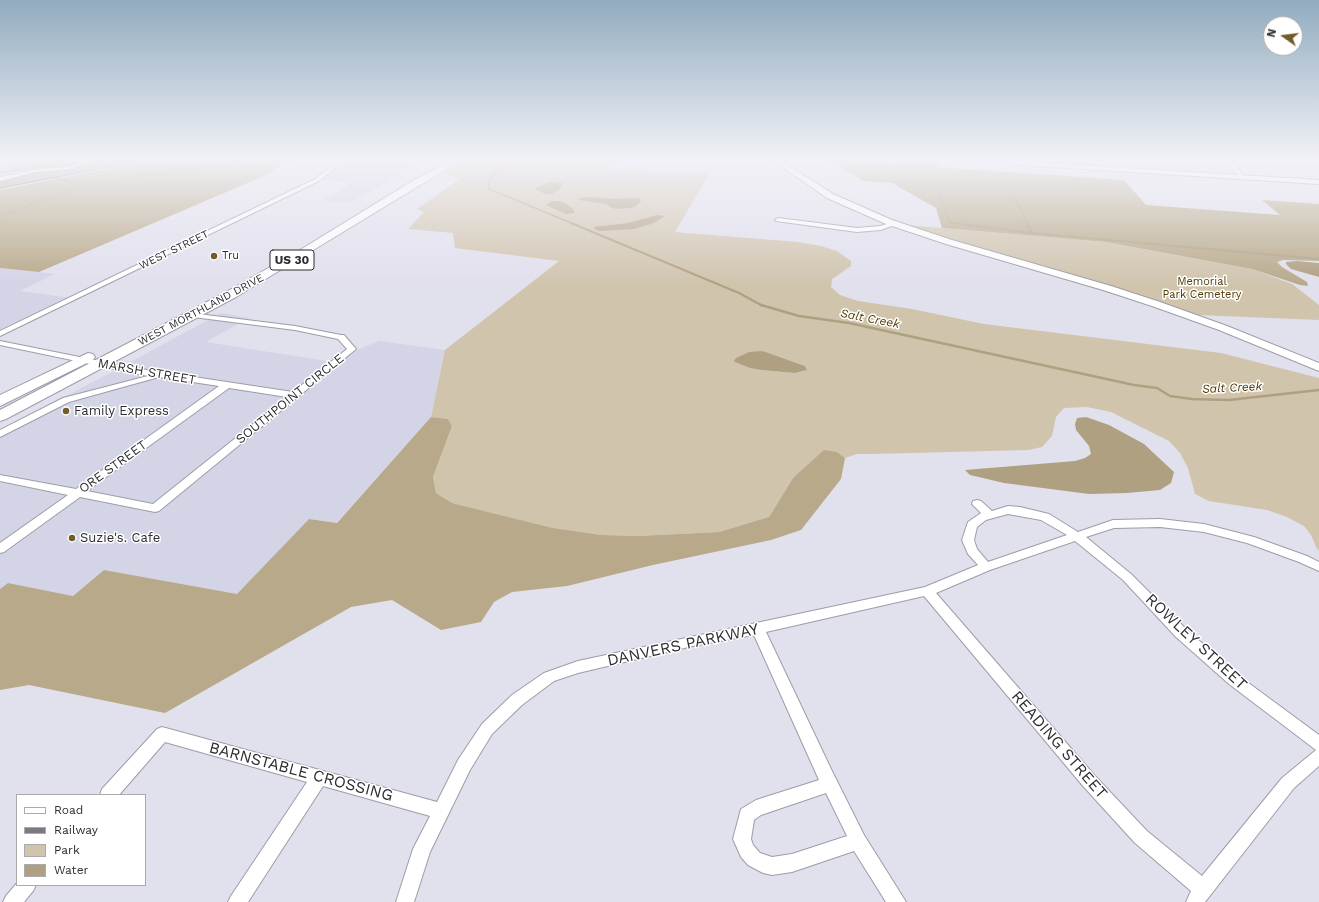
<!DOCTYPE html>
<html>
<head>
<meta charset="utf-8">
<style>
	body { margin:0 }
	#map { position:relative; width:1319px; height:902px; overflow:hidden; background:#e1e0ed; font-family:"Work Sans",sans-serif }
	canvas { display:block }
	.legend { position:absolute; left:16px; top:794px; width:130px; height:92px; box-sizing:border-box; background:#fff; border:1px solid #ababad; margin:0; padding:5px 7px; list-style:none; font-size:12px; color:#2d2d32 }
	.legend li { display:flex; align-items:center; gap:8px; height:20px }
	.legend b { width:20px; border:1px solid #ababad }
	.north { position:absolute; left:1263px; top:16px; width:40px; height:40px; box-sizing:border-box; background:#fff; border:1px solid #ababad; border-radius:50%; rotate:284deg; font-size:11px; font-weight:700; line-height:16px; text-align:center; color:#2d2d32 }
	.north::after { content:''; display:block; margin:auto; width:14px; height:18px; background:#725c2c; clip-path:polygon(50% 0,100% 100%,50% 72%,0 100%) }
</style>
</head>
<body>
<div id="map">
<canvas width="1319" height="902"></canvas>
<ul class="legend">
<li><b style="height:5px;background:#fff"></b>Road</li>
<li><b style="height:5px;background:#7b7a83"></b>Railway</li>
<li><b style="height:11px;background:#d0c4ad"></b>Park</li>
<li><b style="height:11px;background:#afa082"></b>Water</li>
</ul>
<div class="north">N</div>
</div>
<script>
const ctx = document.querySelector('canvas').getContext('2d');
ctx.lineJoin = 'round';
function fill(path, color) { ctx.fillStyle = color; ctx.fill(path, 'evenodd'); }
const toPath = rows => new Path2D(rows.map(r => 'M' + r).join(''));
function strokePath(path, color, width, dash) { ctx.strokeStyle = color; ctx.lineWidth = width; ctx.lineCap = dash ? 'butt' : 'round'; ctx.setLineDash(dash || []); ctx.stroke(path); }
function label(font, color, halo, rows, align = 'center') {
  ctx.font = font + ' "Work Sans",sans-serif'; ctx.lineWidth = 3; ctx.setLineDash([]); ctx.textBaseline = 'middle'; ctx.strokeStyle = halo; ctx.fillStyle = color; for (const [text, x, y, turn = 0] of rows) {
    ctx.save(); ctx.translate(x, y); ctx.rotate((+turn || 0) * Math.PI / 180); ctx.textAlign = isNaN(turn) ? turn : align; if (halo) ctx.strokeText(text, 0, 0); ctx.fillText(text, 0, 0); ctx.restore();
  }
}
fill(toPath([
	[346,159,429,159,349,203,320,201,348,186,346,182,321,180],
	[0,268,55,274,20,291,71,298,0,332],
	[221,313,249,318,206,342,339,363,355,351,379,341,445,350,431,417,336,523,309,519,237,594,104,570,73,596,8,583,0,589,0,430,112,372]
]), '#d4d4e7');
fill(toPath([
	[25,159,47,159,27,166,0,172,0,167],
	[469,159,497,162,510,162,518,159,620,159,609,170,710,173,675,232,798,242,821,246,837,251,851,261,851,266,832,279,831,287,840,295,858,301,912,309,984,324,1221,353,1319,378,1319,550,1317,549,1311,535,1304,526,1287,517,1267,510,1209,501,1195,494,1188,468,1180,453,1169,441,1111,412,1087,407,1064,408,1056,417,1052,436,1042,447,1028,450,871,454,857,454,845,458,837,452,793,478,769,517,719,532,638,536,602,535,553,528,452,503,436,493,433,477,452,426,448,419,431,417,445,350,559,261,455,248,453,233,408,229,424,212,417,209,459,179,444,173],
	[763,351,805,366,807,370,795,373,761,370,750,368,736,358],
	[906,225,1106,242,1252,269,1292,284,1319,305,1319,320,1198,315,1111,286,966,245]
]), '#d0c4ad');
fill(toPath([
	[47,159,142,159,0,187,0,180,51,169,43,168,0,174,0,172,27,166],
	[156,159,292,159,264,176,39,272,0,268,0,190],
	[827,159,898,162,898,159,936,159,938,167,1124,180,1146,205,1280,215,1262,200,1319,204,1319,261,1283,260,1277,262,1282,267,1307,282,1308,286,1300,285,1252,269,1106,242,942,228,936,208,892,183,863,181],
	[431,417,448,419,452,426,433,477,436,493,452,503,553,528,602,535,638,536,719,532,769,517,793,478,824,450,837,452,845,458,841,479,801,530,771,540,653,565,567,586,512,592,494,602,481,622,441,630,392,600,351,607,165,713,29,685,0,690,0,589,8,583,73,596,104,570,237,594,309,519,337,523]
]), '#b8a98a');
fill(toPath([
	[549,182,563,183,559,190,552,194,545,194,535,189,537,187],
	[591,197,613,199,636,198,640,199,641,201,635,207,631,208,616,209,612,208,606,204,578,200,580,198],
	[552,201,561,201,572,208,574,211,574,213,566,214,546,205],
	[657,215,665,216,654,223,634,229,601,231,596,230,594,227,628,223],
	[1297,261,1319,263,1319,277,1291,269,1286,264,1286,262],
	[763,351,805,366,807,370,795,373,761,370,750,368,735,362,734,361,736,358,749,352],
	[1086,417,1109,425,1144,444,1174,472,1171,483,1160,490,1127,493,1089,494,1004,483,970,475,965,470,1075,461,1085,458,1091,454,1089,446,1076,430,1075,424,1077,418]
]), '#afa082');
strokePath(toPath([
	[474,159,497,163,498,169,488,182,489,189,574,224],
	[497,163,512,164,545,159],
	[47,169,66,159],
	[56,178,78,185,262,159],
	[936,180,950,223,961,224],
	[0,182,38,174,47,174,53,177],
	[1009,186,1028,224],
	[0,216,79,188,83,185]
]), '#afa082', 1.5);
strokePath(toPath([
	[571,223,739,293,763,306],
	[953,223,1032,233,1319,259],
	[1027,223,1032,233]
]), '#afa082', 2);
strokePath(toPath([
	[761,305,799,316,849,323,1134,385,1157,388,1170,396,1192,399,1229,400,1319,390]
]), '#afa082', 2.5);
const minor = toPath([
	[94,159,100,159,69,169,35,172,0,181,0,177,35,170,69,167,94,159],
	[341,159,346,159,319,181,0,336,0,331,315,179,341,159],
	[1027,159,1031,159,1033,165,1029,165,1027,159],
	[1226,159,1230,159,1244,176,1244,178,1240,178,1226,159],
	[778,218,857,228,880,226,894,222,897,224,881,230,857,232,776,221,775,220,778,218],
	[190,313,295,326,341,335,344,335,356,349,159,511,155,512,80,497,4,552,0,553,0,543,68,495,0,481,0,475,76,489,219,386,159,377,69,402,0,437,0,430,63,398,148,376,0,345,0,341,134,368,293,392,347,349,338,339,295,330,193,317,190,317,190,313],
	[229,388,287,397,153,504,87,491,229,388],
	[977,500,981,501,992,511,1008,506,1020,507,1049,514,1078,532,1113,520,1160,519,1204,524,1254,537,1307,556,1319,562,1319,571,1299,562,1247,543,1204,532,1160,527,1114,528,1086,537,1131,574,1186,629,1239,676,1319,735,1319,766,1294,788,1205,902,1186,902,1191,891,1135,843,1083,786,924,596,766,632,831,769,864,835,906,902,886,902,854,851,792,872,772,875,763,873,748,865,741,857,733,839,741,809,756,800,819,780,754,635,697,645,578,673,554,681,522,705,492,734,470,770,430,852,414,902,396,902,413,849,430,816,323,786,248,902,228,902,231,896,307,782,165,742,119,795,100,795,102,789,157,729,162,727,437,802,458,760,482,724,512,695,544,673,578,661,925,587,978,565,968,554,962,540,968,522,981,513,972,504,973,501,977,500],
	[1008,514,1041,520,1067,535,988,562,977,549,974,540,977,527,986,520,1008,514],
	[1075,541,1123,580,1176,637,1229,684,1316,750,1282,778,1202,876,1147,831,1095,776,936,593,990,570,1075,541],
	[826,793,847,836,792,854,772,857,760,853,753,845,751,839,754,820,761,815,826,793],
	[17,883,17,885,36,885,33,891,24,902,3,902,6,896,17,883]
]);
const tertiary = toPath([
	[955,159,983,159,1319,180,1319,184,958,161,955,159]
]);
const secondary = toPath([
	[771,159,778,159,833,194,892,220,952,240,1111,286,1160,302,1227,326,1319,363,1319,371,1219,330,1152,306,1103,290,946,244,886,224,827,198,771,159]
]);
const trunk = toPath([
	[454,159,463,159,236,297,6,419,0,421,0,410,228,291,300,250,414,180,454,159],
	[88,353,93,354,95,357,93,360,0,406,0,395,88,353]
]);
strokePath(minor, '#9d9da9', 2);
strokePath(tertiary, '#9d9da9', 2);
strokePath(secondary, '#9d9da9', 2);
strokePath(trunk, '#9d9da9', 2);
fill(minor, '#fff');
fill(tertiary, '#fff');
fill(secondary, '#fff');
fill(trunk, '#fff');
strokePath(toPath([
	[0,188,148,159]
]), '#7b7a83', 1.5);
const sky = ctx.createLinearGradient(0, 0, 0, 285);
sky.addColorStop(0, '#91acbf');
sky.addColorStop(0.56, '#f2f1f7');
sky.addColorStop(1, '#f2f1f700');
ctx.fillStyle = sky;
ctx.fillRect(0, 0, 1319, 285);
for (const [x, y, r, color] of [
	[214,256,4,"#725c2c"],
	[66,411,4,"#725c2c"],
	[72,538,4,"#725c2c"]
]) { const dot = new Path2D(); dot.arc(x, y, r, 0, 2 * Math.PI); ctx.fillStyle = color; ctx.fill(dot); strokePath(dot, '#fff', 1.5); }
label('11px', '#2d2d32', '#fff', [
	["WEST STREET",174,250,-26],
	["WEST MORTHLAND DRIVE",201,310,-28]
]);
label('11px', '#2d2d32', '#fff', [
	["Tru",222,256]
], 'left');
label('11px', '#4f3900', '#fff', [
	["Memorial",1202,282],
	["Park Cemetery",1202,295]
]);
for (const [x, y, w] of [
	[292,260,44]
]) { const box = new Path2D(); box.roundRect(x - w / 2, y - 10, w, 20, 3); ctx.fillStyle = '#fff'; ctx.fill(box); strokePath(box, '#2d2d32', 1); }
label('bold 12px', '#2d2d32', null, [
	["US 30",292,260]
]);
label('italic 12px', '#513b00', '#fff', [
	["Salt Creek",870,319,11],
	["Salt Creek",1232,388,-3]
]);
label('13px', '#2d2d32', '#fff', [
	["MARSH STREET",147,372,10],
	["SOUTHPOINT CIRCLE",290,399,-39],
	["ORE STREET",113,467,-36]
]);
label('13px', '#2d2d32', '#fff', [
	["Family Express",74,411],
	["Suzie's. Cafe",80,538]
], 'left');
label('16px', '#2d2d32', '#fff', [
	["ROWLEY STREET",1196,642,43],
	["DANVERS PARKWAY",683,645,-12],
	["READING STREET",1059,745,49],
	["BARNSTABLE CROSSING",301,772,15]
]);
</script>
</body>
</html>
